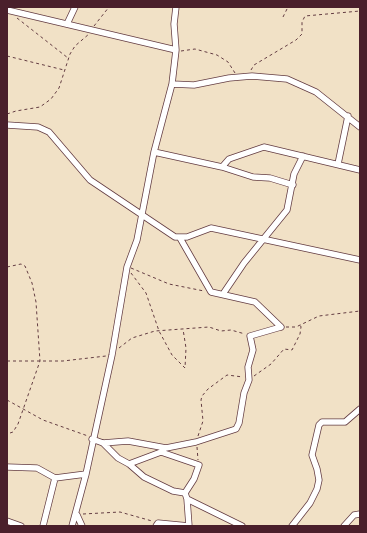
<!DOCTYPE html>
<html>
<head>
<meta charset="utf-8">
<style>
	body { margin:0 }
	#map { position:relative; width:367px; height:533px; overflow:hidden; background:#f1e1c6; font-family:"Libre Caslon Text",serif }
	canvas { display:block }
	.frame { position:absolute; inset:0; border:8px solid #4a1f2b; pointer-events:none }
</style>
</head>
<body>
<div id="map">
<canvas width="367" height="533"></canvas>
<div class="frame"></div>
</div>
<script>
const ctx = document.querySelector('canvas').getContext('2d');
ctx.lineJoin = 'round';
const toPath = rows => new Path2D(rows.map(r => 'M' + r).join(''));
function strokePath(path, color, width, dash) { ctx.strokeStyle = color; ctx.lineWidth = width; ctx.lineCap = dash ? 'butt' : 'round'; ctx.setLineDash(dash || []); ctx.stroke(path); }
const minor = toPath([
	[176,7,174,24,176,50],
	[7,10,176,50,172,84,154,152,137,240,127,267,112,355,86,474,72,526],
	[67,24,75,7],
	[172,84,194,85,229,78,252,76,287,79,316,92,360,127],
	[7,125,38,127,49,132,90,180,175,237,187,237,211,228,360,260],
	[154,152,222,167,229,159,264,147,360,170],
	[338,164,348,116],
	[222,167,253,177,270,178,293,185],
	[180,238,211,292,255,302,281,327],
	[223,294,244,263,287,210,294,174,303,156],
	[92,439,103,443,128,441,166,448,196,442,236,429,239,423,244,393,249,380,248,367,253,350,250,336,281,327],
	[103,443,118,458,129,464,144,477,173,491,185,493],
	[129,464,161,452,199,465,194,479,185,493],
	[7,467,37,468,55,478,86,474],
	[185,493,187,499,242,526],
	[187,499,189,526],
	[77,515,82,526],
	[7,521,21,526],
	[43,526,55,478],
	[156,526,158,523,189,526],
	[292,526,310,503,317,489,319,480,317,469,312,455,319,425,322,422,345,422,360,409],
	[344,526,354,515,360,514]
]);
strokePath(minor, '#633c42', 7);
strokePath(toPath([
	[283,17,288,7],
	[17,18,68,58],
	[94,26,109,7],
	[181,51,195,49,217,55,228,62,235,73],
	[7,56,64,70],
	[251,70,254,65,296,40,302,34,302,22,305,16,360,11],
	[7,114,16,111,40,107,51,99,59,88,70,54,75,46,89,34],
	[7,267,21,264,25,266,32,283,36,302,40,361,18,424,13,432,7,434],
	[131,268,169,284,204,291],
	[131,273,146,293,159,331,172,355,185,368,186,348,183,329],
	[286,327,296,327,319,316,360,311],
	[119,348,132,338,155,331,209,327,221,331,231,330,245,334],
	[7,361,63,361,106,356],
	[254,376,271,364,284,349,292,350,300,334,301,327,300,324],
	[7,400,43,420,88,436],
	[198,436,203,421,201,400,202,396,208,389,227,375,243,377],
	[197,447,198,460],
	[83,514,120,512,152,521]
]), '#633c42', 1, [3, 3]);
strokePath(minor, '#fff', 5.5);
</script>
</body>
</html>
